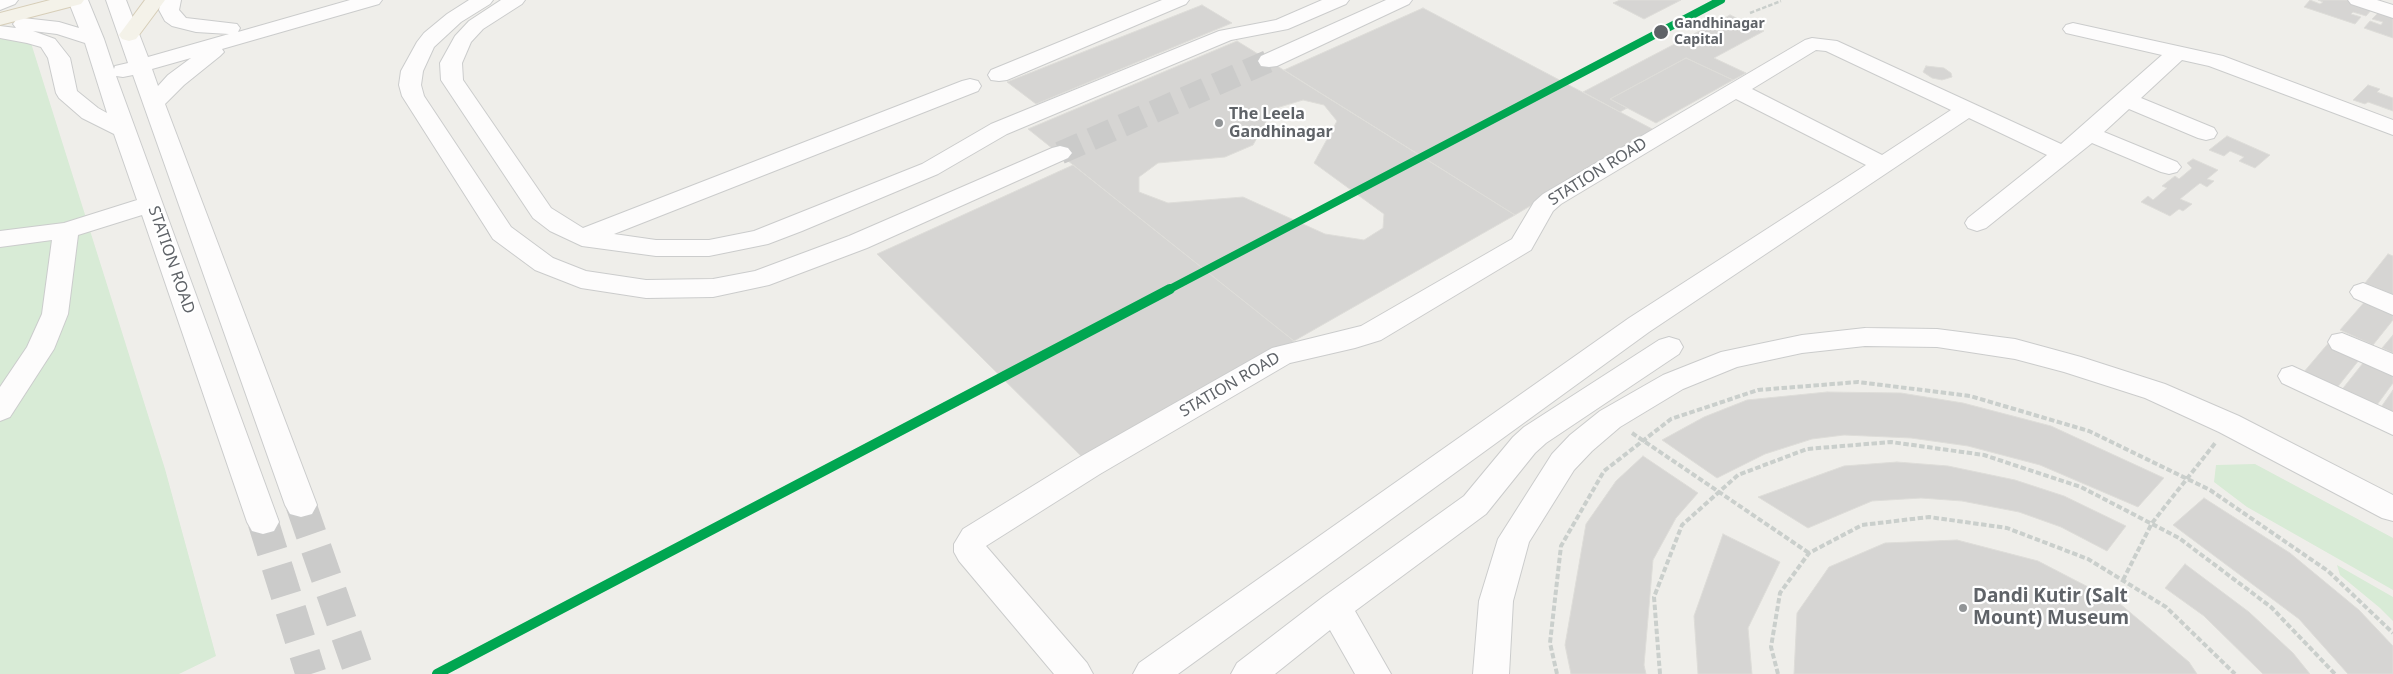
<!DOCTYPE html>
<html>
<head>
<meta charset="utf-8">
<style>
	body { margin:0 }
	canvas { display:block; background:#efeeea }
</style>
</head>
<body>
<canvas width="2393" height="674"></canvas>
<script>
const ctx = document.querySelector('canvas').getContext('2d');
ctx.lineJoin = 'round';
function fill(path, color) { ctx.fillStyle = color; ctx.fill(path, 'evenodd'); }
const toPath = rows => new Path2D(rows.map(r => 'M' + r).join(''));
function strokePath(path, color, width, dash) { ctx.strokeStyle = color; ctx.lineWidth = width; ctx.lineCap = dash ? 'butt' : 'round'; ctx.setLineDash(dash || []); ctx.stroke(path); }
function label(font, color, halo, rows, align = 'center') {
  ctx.font = font + ' "Noto Sans",sans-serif'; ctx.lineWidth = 4.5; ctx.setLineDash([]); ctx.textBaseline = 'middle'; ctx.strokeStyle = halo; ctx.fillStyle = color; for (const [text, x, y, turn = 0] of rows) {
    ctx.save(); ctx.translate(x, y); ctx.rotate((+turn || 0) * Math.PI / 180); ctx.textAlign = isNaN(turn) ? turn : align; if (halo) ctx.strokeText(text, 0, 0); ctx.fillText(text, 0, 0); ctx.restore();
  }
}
fill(toPath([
	[26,27,165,469,216,656,179,674,0,674,0,34],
	[2255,464,2393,538,2393,590,2247,507,2214,482,2216,465],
	[2337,565,2393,597,2393,621,2380,608,2340,575]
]), '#d8ebd6');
const building = toPath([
	[1620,0,1681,0,1644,19,1613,3,1620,0],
	[2310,0,2320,4,2323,2,2318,0,2347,0,2373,8,2366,16,2353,12,2351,14,2361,17,2355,24,2304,7,2310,0],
	[1202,5,1232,23,1036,104,1007,82,1202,5],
	[1423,8,1620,112,1656,131,1515,215,1284,70,1423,8],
	[2379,12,2393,16,2393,38,2364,28,2370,21,2381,25,2383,22,2372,19,2379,12],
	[1730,15,1764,31,1714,58,1746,73,1733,80,1686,58,1610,99,1627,108,1620,112,1583,92,1730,15],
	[1237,41,1250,49,1515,215,1294,341,1028,129,1237,41],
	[1686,58,1733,80,1656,123,1610,99,1686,58],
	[1926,66,1944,68,1951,73,1952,77,1942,80,1932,78,1923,72,1926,66],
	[2368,85,2380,89,2377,92,2393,98,2393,111,2368,102,2365,104,2353,100,2368,85],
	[1303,100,1324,105,1337,121,1314,163,1384,214,1383,228,1364,240,1325,234,1243,197,1168,203,1139,192,1139,177,1158,163,1225,157,1253,145,1273,109,1303,100],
	[2227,136,2270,155,2255,168,2239,161,2244,157,2230,151,2224,156,2209,150,2227,136],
	[2193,159,2218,170,2207,179,2214,181,2207,187,2200,183,2180,199,2192,204,2183,211,2179,209,2170,216,2141,202,2148,196,2153,200,2167,188,2162,186,2175,176,2179,179,2192,168,2187,163,2193,159],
	[1073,165,1294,341,1086,461,877,254,1073,165],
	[2388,254,2393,256,2393,295,2365,283,2388,254],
	[2367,299,2393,310,2393,320,2373,345,2340,330,2367,299],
	[2393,335,2393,353,2382,348,2393,335],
	[2331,340,2363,355,2336,389,2303,373,2331,340],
	[2367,358,2393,370,2393,383,2374,409,2340,392,2367,358],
	[2393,390,2393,417,2379,410,2393,390],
	[1827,392,1901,393,1963,403,2051,426,2164,478,2138,507,2040,465,1968,446,1911,438,1844,435,1812,439,1765,454,1717,478,1662,440,1704,417,1747,400,1827,392],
	[1643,456,1698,493,1676,518,1653,560,1644,665,1646,674,1571,674,1565,645,1586,524,1616,481,1643,456],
	[1897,462,1948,466,2015,480,2064,496,2126,526,2107,551,2061,527,2019,512,1962,501,1921,498,1872,501,1808,528,1758,497,1844,466,1897,462],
	[2204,498,2290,553,2359,610,2393,646,2393,674,2348,674,2299,619,2173,525,2204,498],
	[1723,534,1780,562,1748,628,1752,674,1698,674,1694,616,1723,534],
	[1957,540,2038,561,2119,603,2189,662,2197,674,1794,674,1797,613,1829,567,1885,543,1957,540],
	[2185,564,2249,612,2293,653,2310,674,2263,674,2204,616,2165,588,2185,564]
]);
fill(building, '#d6d5d3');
strokePath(building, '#deddd9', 1);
strokePath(toPath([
	[1060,153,1269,61]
]), '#cbcbca', 23, [23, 11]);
strokePath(toPath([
	[301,505,360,674],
	[263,522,311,674]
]), '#cbcbca', 31, [31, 15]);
const minor = toPath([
	[0,0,18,0,15,4,0,10,0,0],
	[68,0,88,0,104,39,114,69,115,66,128,63,106,0,126,0,148,57,229,34,196,32,172,26,165,21,159,10,161,0,181,0,179,10,186,18,237,24,240,28,238,32,350,0,382,0,379,4,222,49,224,52,220,56,184,85,165,104,317,505,312,514,301,517,290,514,285,505,133,75,123,77,116,76,279,522,274,531,263,534,252,531,247,522,142,215,78,235,68,314,54,349,10,417,0,421,0,387,27,347,42,314,52,240,0,247,0,231,64,223,137,200,114,134,82,118,59,98,56,93,48,58,41,47,27,43,0,38,0,26,16,28,13,24,16,20,23,18,59,22,79,28,68,0],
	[33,31,57,34,85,43,107,113,98,108,77,91,70,58,55,39,33,31],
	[191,58,168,75,158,86,152,69,191,58],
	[469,0,493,0,490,4,461,22,434,47,423,71,421,85,424,96,511,227,553,258,586,271,646,280,713,279,755,271,849,236,1052,148,1060,146,1068,148,1072,153,1068,158,867,248,769,285,713,297,646,298,581,288,535,270,493,239,402,96,399,85,401,71,417,42,424,33,447,14,469,0],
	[501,0,525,0,522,4,483,29,471,42,462,63,463,80,551,208,583,228,962,81,970,79,978,81,981,86,978,91,614,234,656,240,709,240,754,231,922,164,991,124,1219,31,1276,20,1322,0,1349,0,1346,4,1288,29,1231,40,1007,134,938,174,802,231,768,244,709,256,656,256,582,246,550,231,533,218,441,80,440,63,455,36,469,21,501,0],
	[1162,0,1189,0,1186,4,1007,80,999,81,991,80,988,75,991,70,1162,0],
	[1386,0,1412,0,1409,4,1277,66,1269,67,1261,66,1258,61,1261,56,1386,0],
	[2348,0,2377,0,2393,5,2393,18,2351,4,2348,0],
	[2073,23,2223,56,2393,120,2393,135,2209,66,2182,60,2141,98,2214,128,2217,133,2214,138,2206,140,2198,138,2129,109,2104,132,2177,162,2181,167,2177,172,2169,174,2161,172,2092,143,1986,228,1977,231,1968,228,1965,223,1968,218,2047,155,1969,118,1649,332,1178,674,1133,674,1139,663,1629,318,1866,165,1736,99,1561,204,1553,211,1531,250,1381,340,1355,348,1290,363,1100,474,986,546,1087,663,1093,674,1054,674,959,561,954,552,954,544,963,529,1078,458,1272,348,1361,326,1512,239,1534,202,1543,194,1805,40,1812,38,1837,41,2061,144,2162,55,2066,33,2063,29,2066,25,2073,23],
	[1816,50,1826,51,1951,110,1882,155,1752,89,1816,50],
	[2363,283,2393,295,2393,315,2354,298,2350,292,2354,286,2363,283],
	[1865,328,1937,329,2015,339,2081,357,2165,384,2239,416,2393,495,2393,521,2382,518,2219,432,2145,398,2064,372,2015,359,1937,347,1865,346,1802,353,1737,367,1683,389,1620,427,1592,451,1574,470,1529,542,1513,601,1509,674,1473,674,1479,601,1498,539,1552,454,1570,435,1600,411,1663,375,1721,352,1802,335,1865,328],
	[2342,333,2393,354,2393,376,2332,349,2328,342,2332,335,2342,333],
	[1669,337,1679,340,1683,347,1679,354,1546,443,1535,453,1486,514,1355,611,1391,674,1355,674,1330,630,1275,674,1231,674,1237,663,1323,597,1464,496,1513,437,1524,427,1659,340,1669,337],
	[2292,366,2393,412,2393,435,2282,383,2278,376,2282,369,2292,366]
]);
const major = toPath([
	[50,0,84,0,81,4,0,25,0,13,50,0],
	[145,0,165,0,136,39,129,41,122,39,119,35,145,0]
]);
strokePath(minor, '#cbcccc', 2);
strokePath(major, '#d7ceb8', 2);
strokePath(toPath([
	[1750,13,1781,1]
]), '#cacfcc', 2.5, [4.5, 2]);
strokePath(toPath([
	[1632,433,1809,553],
	[2123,580,2152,523,2216,442],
	[1557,674,1550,643,1561,546,1604,471,1671,419,1758,390,1858,382,1970,396,2089,431,2210,490,2328,571,2393,633],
	[1660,674,1654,597,1682,525,1738,475,1807,449,1891,442,1984,455,2081,487,2179,538,2271,607,2335,674],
	[1778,674,1771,647,1780,593,1809,553,1862,525,1929,517,2007,528,2088,559,2166,607,2235,674]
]), '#cacfcc', 4, [5.5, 2.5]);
fill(minor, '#fdfcfc');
fill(major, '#f4f2e9');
strokePath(toPath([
	[1168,290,1721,0]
]), '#00a651', 8);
strokePath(toPath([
	[437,674,1170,289]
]), '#00a651', 10);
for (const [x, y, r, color] of [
	[1661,32,8,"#5f6368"],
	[1219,123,5,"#919496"],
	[1963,608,5,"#919496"]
]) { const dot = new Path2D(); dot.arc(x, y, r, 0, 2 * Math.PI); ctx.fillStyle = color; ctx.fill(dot); strokePath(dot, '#fff', 2); }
label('bold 14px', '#5f6368', '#fff', [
	["Gandhinagar",1674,24],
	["Capital",1674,40]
], 'left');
label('bold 16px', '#5f6368', '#fff', [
	["The Leela",1229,114],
	["Gandhinagar",1229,132]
], 'left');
label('16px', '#5f6368', '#fff', [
	["STATION ROAD",1598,172,-32],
	["STATION ROAD",171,260,71],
	["STATION ROAD",1230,385,-30]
]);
label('bold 19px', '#5f6368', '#fff', [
	["Dandi Kutir (Salt",1973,597],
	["Mount) Museum",1973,619]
], 'left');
</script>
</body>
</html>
